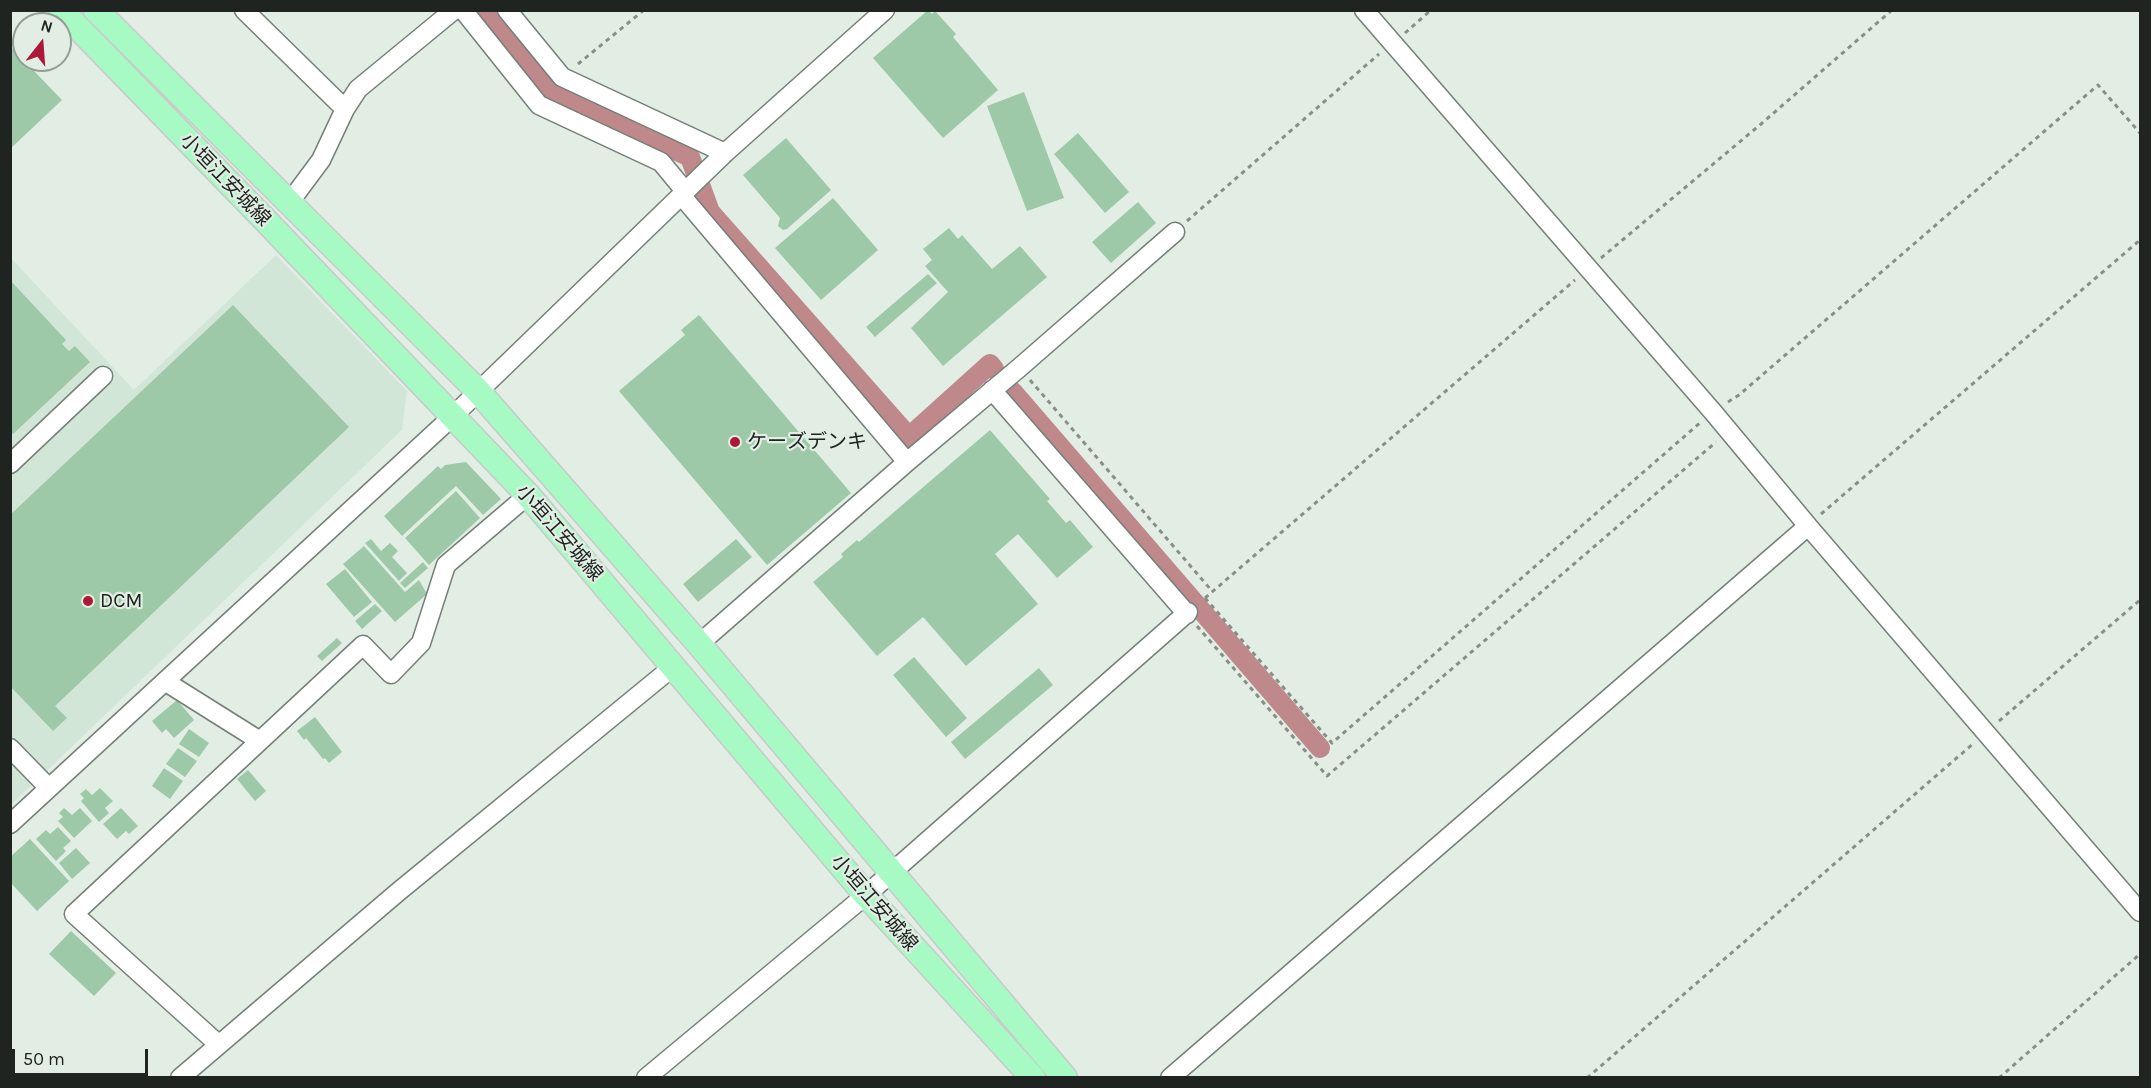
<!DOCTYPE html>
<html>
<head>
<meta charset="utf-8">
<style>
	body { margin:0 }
	#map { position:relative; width:2151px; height:1088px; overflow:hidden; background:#e2eee4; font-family:Karla,sans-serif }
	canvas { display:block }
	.frame { position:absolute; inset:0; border:12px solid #202421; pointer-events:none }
	.north { position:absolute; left:12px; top:12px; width:60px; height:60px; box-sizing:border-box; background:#e2eee4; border:2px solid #949d96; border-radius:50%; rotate:17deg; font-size:16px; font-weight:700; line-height:24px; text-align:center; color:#202421 }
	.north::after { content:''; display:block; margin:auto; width:21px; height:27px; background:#ad1839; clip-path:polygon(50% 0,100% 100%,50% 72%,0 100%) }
	.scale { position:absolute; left:12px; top:1049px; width:136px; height:27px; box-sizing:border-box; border:3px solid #202421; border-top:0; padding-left:8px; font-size:18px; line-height:21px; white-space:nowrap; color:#202421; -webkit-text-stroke:4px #e2eee4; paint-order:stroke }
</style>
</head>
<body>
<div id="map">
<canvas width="2151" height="1088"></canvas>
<div class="frame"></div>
<div class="north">N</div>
<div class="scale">50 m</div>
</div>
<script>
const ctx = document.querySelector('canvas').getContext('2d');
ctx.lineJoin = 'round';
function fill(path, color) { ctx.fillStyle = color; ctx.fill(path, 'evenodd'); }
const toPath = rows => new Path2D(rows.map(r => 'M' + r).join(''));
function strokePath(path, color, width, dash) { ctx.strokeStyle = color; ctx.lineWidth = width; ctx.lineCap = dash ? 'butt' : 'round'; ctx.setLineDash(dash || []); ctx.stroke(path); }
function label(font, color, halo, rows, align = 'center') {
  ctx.font = font + ' Karla,"Noto Sans JP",sans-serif'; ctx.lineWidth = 4.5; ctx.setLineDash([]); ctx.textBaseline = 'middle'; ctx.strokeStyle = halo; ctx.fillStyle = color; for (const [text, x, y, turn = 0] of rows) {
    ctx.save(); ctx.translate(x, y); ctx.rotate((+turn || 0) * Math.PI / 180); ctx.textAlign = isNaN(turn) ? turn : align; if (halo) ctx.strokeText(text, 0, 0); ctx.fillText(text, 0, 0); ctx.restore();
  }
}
fill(toPath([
	[276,255,407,391,402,430,11,805,11,258,134,390]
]), '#d2e6d7');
strokePath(toPath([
	[482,10,550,92,690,157,710,212,909,437,990,364,994,369],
	[1013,392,1320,748]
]), '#bf898b', 20);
fill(toPath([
	[928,10,932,14,935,11,956,34,953,37,998,90,943,138,873,58],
	[10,46,62,100,10,149],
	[1024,92,1064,198,1027,211,987,106],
	[1078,133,1129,192,1105,213,1054,154],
	[786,138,831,190,787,229,783,230,778,226,780,218,743,175],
	[833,198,878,250,821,300,775,248],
	[1138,202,1156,223,1111,263,1092,242],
	[949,228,958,239,962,235,992,269,1020,246,1047,277,943,366,911,328,948,292,925,266,932,260,923,249],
	[928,274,937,283,875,337,866,327],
	[10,280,66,340,62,344,69,351,75,346,90,362,13,434,10,431],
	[233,305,349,427,55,706,67,718,53,731,10,686,10,515],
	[699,315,851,493,767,565,619,391,685,335,681,330],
	[990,430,1050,499,1047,501,1066,523,1070,520,1093,547,1057,578,1018,534,995,554,1038,604,966,666,923,617,877,656,813,582,843,557,841,554,857,540,859,542],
	[466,462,501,499,483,515,456,486,402,536,384,516,438,466,441,469,445,465],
	[456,491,480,518,429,565,405,538],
	[371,539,381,551,390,543,398,551,392,557,407,573,399,581,365,543],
	[736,539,752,557,698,602,683,584],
	[364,546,405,592,419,580,427,594,395,622,343,564],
	[423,562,428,568,405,588,400,583],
	[345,569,372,602,354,617,326,584],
	[375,604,382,611,362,629,355,621],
	[337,638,342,643,322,661,317,656],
	[914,657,967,718,946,737,893,675],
	[1039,668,1053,685,965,759,951,742],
	[177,700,194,720,174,738,166,729,162,733,152,721],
	[315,717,342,752,329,763,325,758,323,759,306,738,304,740,297,731],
	[189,729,209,743,199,757,179,744],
	[178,748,197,761,185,777,166,764],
	[164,768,183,781,170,799,152,786],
	[248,770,266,791,255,801,237,779],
	[100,788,113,801,105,808,109,813,99,822,81,801,84,798,80,794,86,789,92,795],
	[64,808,72,815,80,808,92,821,74,838,58,821,63,817,59,813],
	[121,808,138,826,129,834,126,831,117,839,103,824],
	[58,827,71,841,63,848,66,851,56,861,36,839,46,830,50,834],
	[30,839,69,881,37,911,10,882,10,857],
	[76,848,90,863,72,879,59,863],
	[71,931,116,973,94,996,49,954]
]), '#9dc9a8');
const minor = toPath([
	[244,10,345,109],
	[463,10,539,105,661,162,685,191],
	[507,10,562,77,725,153],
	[681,195,907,462],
	[289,203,321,160,345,109,358,89,454,10],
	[992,390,1187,614],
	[10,464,103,376],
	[1808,526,2140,912],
	[699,644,907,462,1019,368,1175,232],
	[166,682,260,741],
	[10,748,49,788],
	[10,824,453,416,725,153,885,10],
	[218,1044,74,914,363,645,391,674,421,643,446,565,528,495],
	[180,1078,398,892,674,666],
	[646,1078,866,895,1188,612],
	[1170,1078,1808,526,1713,412,1364,10]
]);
const major = toPath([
	[61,10,268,223,528,495,866,895,1033,1078],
	[96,10,478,391,699,644,1065,1078]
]);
strokePath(minor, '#747f77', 21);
strokePath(major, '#c9caca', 27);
strokePath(toPath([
	[1405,33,1431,10],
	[578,64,644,10],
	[1187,221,1379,54],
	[1601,258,1761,124,1892,10],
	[1030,380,1212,591],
	[1728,402,1739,395,2098,85,2140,133],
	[1821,514,2140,240],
	[1205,598,1332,743,1701,422],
	[1205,598,1575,280],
	[1197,626,1327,776,1716,442],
	[1999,721,2140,600],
	[1587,1078,1974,743],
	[1999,1078,2140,954]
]), '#878f88', 3, [4.5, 4.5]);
strokePath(minor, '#fff', 18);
strokePath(major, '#a7fac3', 24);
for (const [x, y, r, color] of [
	[735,442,6,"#ad1839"],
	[88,601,6,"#ad1839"]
]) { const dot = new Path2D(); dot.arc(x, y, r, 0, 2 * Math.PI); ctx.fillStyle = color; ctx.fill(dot); strokePath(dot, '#e2eee4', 2); }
label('20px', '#202421', '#e2eee4', [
	["小垣江安城線",225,180,46],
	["小垣江安城線",559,533,49],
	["小垣江安城線",874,903,49]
]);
label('20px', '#202421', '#e2eee4', [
	["ケーズデンキ",747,442],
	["DCM",100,601]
], 'left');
</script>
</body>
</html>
